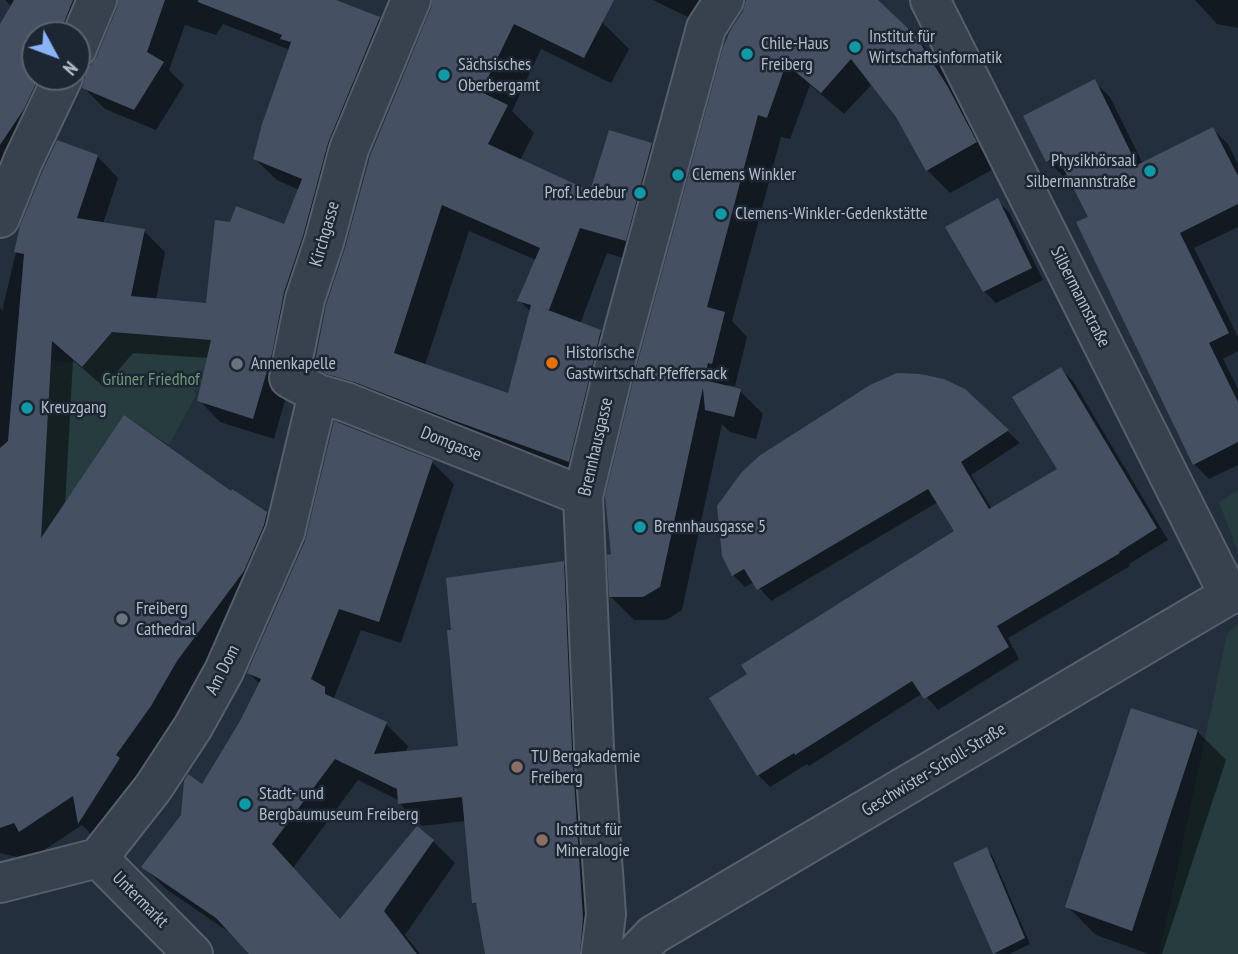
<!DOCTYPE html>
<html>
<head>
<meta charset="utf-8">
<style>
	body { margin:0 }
	#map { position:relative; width:1238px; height:954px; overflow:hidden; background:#242f3e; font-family:"PT Sans Narrow",sans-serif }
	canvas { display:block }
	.north { position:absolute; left:21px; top:21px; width:70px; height:70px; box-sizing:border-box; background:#1d2633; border:2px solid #59626f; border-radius:50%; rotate:131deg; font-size:19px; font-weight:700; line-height:28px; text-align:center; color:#b4bcc9 }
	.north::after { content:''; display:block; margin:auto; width:24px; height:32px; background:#8ab4f8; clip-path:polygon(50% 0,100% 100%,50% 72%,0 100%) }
</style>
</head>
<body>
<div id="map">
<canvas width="1238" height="954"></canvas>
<div class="north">N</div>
</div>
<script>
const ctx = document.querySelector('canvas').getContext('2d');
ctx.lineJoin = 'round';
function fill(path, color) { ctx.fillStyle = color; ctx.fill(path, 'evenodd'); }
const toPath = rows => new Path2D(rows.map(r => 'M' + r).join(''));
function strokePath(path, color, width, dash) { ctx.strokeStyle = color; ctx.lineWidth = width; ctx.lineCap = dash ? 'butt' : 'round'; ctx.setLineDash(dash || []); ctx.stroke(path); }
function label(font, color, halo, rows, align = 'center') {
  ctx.font = font + ' "PT Sans Narrow",sans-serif'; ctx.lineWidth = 5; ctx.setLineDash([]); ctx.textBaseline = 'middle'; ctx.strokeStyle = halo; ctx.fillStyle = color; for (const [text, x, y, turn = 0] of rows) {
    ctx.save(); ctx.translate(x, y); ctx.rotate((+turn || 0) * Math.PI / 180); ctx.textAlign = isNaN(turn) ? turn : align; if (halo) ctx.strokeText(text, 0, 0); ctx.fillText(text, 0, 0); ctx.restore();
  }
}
fill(toPath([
	[83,327,157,334,157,336,162,337,162,335,179,336,179,338,184,339,184,336,212,339,200,389,194,390,196,395,169,445,124,415,16,587,0,527,0,518,49,400,49,394,45,394,46,378,50,378,51,372,47,372,48,360,77,363,82,367],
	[1238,490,1238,552,1219,502],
	[1238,624,1238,954,1159,954,1227,634]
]), '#263c3f');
fill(toPath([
	[5,0,114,0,77,35,35,35,35,77,77,77,0,192,0,28,12,7],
	[120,0,331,0,379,19,400,40,292,376,274,439,220,422,199,400,209,358,133,353,104,387,73,360,65,506,232,494,266,514,288,535,172,727,137,777,141,781,100,843,82,825,29,860,0,853,0,307,2,311,22,227,97,156,118,178,103,224,144,231,165,252,156,300,207,305,285,226,299,190,277,180,255,159,290,50,223,24,216,35,185,25,169,70,184,85,156,130,105,109,84,88,92,66,99,57],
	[433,0,560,0,602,22,629,49,611,83,541,49,512,111,534,133,520,160,592,194,651,144,678,171,652,267,607,253,580,324,600,332,627,359,596,487,343,393,316,366,433,9],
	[469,231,536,260,519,300,531,312,509,395,425,365],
	[653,0,716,0,702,24],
	[753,0,797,0,914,36,938,60,970,112,999,166,950,193,927,170,897,116,872,84,844,114,810,85,790,139,781,137,732,321,747,337,735,386,725,385,740,391,763,414,756,439,730,432,722,424,682,610,666,620,634,620,611,597,613,556],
	[1195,0,1238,0,1238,28,1217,24],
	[1095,82,1110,97,1143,164,1213,129,1228,144,1238,164,1238,227,1194,248,1238,337,1238,351,1223,359,1238,389,1238,465,1209,479,1194,464,1090,217,1068,174,1063,176,1048,161],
	[997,200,1009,212,1043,280,996,303,984,291],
	[1061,369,1073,381,1168,540,1129,564,1130,566,1008,638,1019,659,938,710,923,693,809,766,807,764,770,787,758,775,957,532,938,502,771,601,754,582,745,587,733,575,724,555,964,390,1020,443,971,475,992,509,1059,470],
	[432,462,454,484,401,643,361,630,334,698,339,703,386,724,408,746,405,753,460,747,563,563,585,585,604,954,487,954,479,908,474,902,466,821,422,826,400,804,400,801,358,780,293,868,341,921,433,841,455,863,405,935,420,954,252,954,236,937,166,889,144,867,203,786,242,722,260,684,249,673],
	[1197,731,1226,760,1162,954,1149,954,1096,935,1067,906],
	[987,849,992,855,1030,944,1009,954,995,953]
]), '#0007');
fill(toPath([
	[14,0,73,0,59,35,35,35,35,77,39,77,24,109,0,145,0,24],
	[118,0,165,0,147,52,164,62,134,110,82,88,85,76,83,69,91,65,97,56,117,8],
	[198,0,336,0,380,17,328,143,303,236,284,292,272,354,253,419,197,401,211,340,112,332,82,367,52,341,41,538,124,415,231,491,232,489,267,512,264,525,244,571,177,661,151,706,116,755,120,758,78,824,73,796,19,832,14,823,0,828,0,448,8,441,24,254,14,252,20,226,43,170,57,140,98,155,77,218,145,229,131,296,206,303,215,220,230,222,236,206,284,224,302,179,253,159,262,124,291,42,280,39,282,35,198,2],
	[432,0,614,0,584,58,514,24,481,92,508,105,488,144,590,191,609,130,652,143,626,241,580,228,549,310,540,307,601,330,569,462,447,418,354,382,326,374,314,367,326,305,345,248,370,156,431,8],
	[442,205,540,248,517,301,531,305,508,393,394,353],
	[746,0,878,0,915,35,948,87,977,142,926,171,896,117,851,59,821,93,786,64,767,118,758,115,707,307,725,312,712,364,708,363,704,380,741,389,734,417,705,410,703,388,660,587,643,597,609,597,607,555,611,554,605,496,638,361,723,47,730,31,743,11],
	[1095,79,1137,165,1213,127,1238,176,1238,204,1180,233,1229,333,1209,343,1238,402,1238,442,1193,465,1076,222,1088,217,1057,156,1046,162,1023,116],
	[998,198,1032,268,983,292,945,227],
	[1061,367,1157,528,1119,552,1120,553,997,626,1009,647,924,699,912,681,795,755,794,753,757,776,709,698,747,674,741,665,954,531,928,489,757,590,744,569,732,576,722,556,717,506,741,473,759,456,870,385,897,373,920,374,944,379,965,389,1009,430,961,462,989,509,1057,469,1012,397],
	[334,421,433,460,379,622,339,609,311,679,325,687,325,694,387,722,374,754,458,746,447,630,451,630,446,578,564,561,572,749,583,918,580,954,485,954,476,903,472,903,462,797,398,804,397,789,335,759,272,844,340,919,417,826,434,840,384,911,417,954,249,954,216,918,141,867,181,815,184,781,188,774,202,784,240,721,261,679,247,673,305,541],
	[1131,708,1198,730,1132,931,1065,907],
	[987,847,1025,938,993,954,953,863]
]), '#455162');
const street = toPath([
	[411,0,349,149,324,242,305,299,289,378,318,394,346,402,583,496],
	[930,0,1229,595],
	[77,48,97,0],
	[0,218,23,161,63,77],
	[98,858,153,788,193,727,224,671,285,532,318,394],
	[98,858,193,954],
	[0,883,98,858],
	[601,954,606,914,594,748,583,496,617,356,706,28,724,0],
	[635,954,653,935,1229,595,1238,593]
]);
strokePath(street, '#565f6c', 42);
strokePath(street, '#38414e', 38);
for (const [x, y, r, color] of [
	[855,47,7,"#0f9aa8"],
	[747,54,7,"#0f9aa8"],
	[444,75,7,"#0f9aa8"],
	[1150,171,7,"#0f9aa8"],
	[678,175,7,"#0f9aa8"],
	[640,193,7,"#0f9aa8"],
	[721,214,7,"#0f9aa8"],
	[552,363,7,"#e8710a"],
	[237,364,7,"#6b7280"],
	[27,408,7,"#0f9aa8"],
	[640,527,7,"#0f9aa8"],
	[122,619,7,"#6b7280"],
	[517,767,7,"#8d6e63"],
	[245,804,7,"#0f9aa8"],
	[542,840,7,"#8d6e63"]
]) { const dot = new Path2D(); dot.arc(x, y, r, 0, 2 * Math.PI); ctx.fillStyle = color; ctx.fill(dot); strokePath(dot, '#1d2633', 2.5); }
label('18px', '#b4bcc9', '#1d2633', [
	["Institut für",869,37],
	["Wirtschaftsinformatik",869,58],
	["Chile-Haus",761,44],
	["Freiberg",761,65],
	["Sächsisches",458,65],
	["Oberbergamt",458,86],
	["Physikhörsaal",1136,161,"right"],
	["Silbermannstraße",1136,182,"right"],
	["Clemens Winkler",692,175],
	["Prof. Ledebur",626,193,"right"],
	["Clemens-Winkler-Gedenkstätte",735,214],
	["Historische",566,353],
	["Gastwirtschaft Pfeffersack",566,374],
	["Annenkapelle",251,364],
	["Kreuzgang",41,408],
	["Brennhausgasse 5",654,527],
	["Freiberg",136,609],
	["Cathedral",136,630],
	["TU Bergakademie",531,757],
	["Freiberg",531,778],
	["Stadt- und",259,794],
	["Bergbaumuseum Freiberg",259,815],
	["Institut für",556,830],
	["Mineralogie",556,851]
], 'left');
label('18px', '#b4bcc9', '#1d2633', [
	["Kirchgasse",325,234,-74],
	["Silbermannstraße",1080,297,63],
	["Domgasse",451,444,22],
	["Brennhausgasse",596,447,-77],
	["Am Dom",223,670,-63],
	["Geschwister-Scholl-Straße",934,770,-31],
	["Untermarkt",140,900,45]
]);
label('18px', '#6b9a76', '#1d2633', [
	["Grüner Friedhof",151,380]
]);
</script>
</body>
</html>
